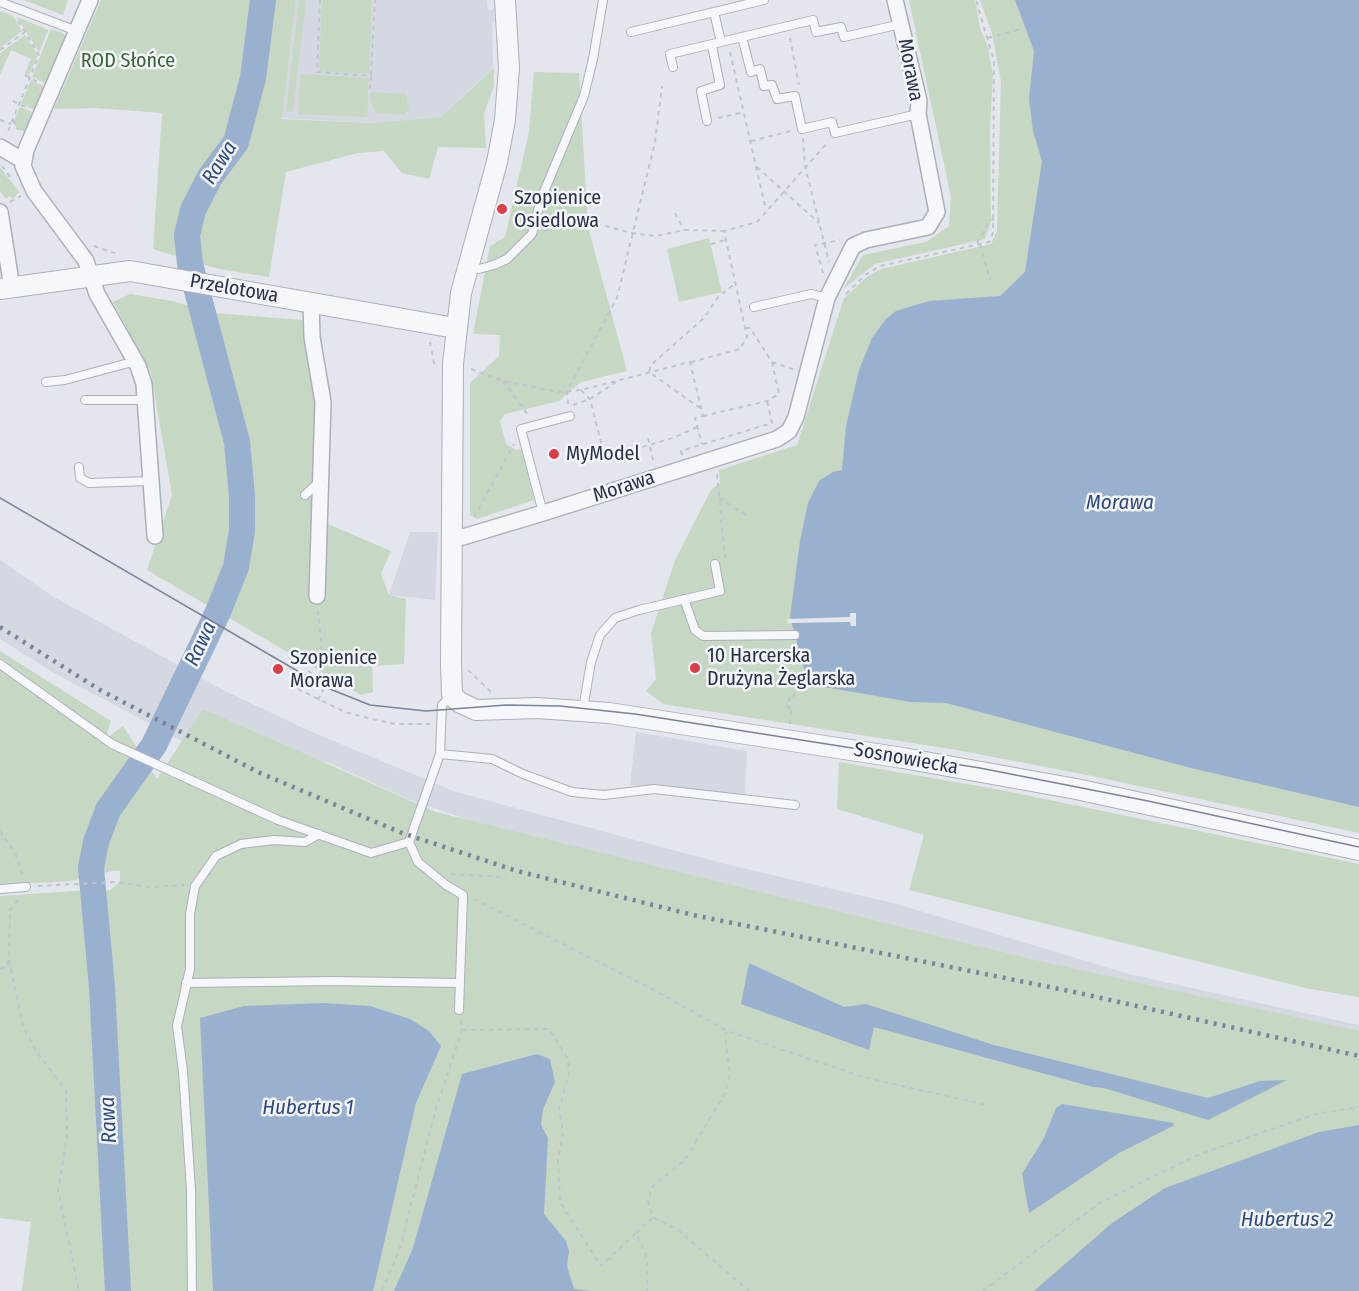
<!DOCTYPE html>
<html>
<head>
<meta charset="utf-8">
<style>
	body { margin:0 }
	canvas { display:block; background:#e3e6ec }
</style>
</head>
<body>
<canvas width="1359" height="1291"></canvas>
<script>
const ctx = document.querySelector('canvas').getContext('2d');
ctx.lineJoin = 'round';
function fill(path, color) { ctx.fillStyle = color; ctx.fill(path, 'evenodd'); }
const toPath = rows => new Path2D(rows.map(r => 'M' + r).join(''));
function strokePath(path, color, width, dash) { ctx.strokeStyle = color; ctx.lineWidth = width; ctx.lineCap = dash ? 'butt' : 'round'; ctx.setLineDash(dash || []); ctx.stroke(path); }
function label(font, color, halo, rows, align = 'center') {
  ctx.font = font + ' "Fira Sans Condensed",sans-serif'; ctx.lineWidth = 5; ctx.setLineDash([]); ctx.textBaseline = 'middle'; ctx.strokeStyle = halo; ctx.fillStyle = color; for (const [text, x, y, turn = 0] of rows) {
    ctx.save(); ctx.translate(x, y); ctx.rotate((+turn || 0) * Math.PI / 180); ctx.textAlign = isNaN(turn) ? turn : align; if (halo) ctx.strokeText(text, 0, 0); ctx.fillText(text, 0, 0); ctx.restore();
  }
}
fill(toPath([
	[296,0,487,0,488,10,494,10,495,21,492,22,493,68,441,117,371,123,282,118],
	[410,532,438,532,435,600,389,595],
	[0,560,52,596,229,693,312,732,456,792,725,864,897,904,1129,974,1359,1025,1359,1052,524,839,408,799,327,762,258,781,54,673,0,639],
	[636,732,747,751,745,794,630,785]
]), '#d4d8e1');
fill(toPath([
	[24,0,68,0,63,15],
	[101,0,296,0,282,119,371,123,441,117,494,68,494,86,484,114,486,148,438,147,429,179,402,173,384,151,358,153,286,172,269,277,219,269,153,249,162,113,96,108,54,109],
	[299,0,306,0,293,112,286,111],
	[322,0,372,0,369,74,319,71],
	[909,0,975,0,980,28,988,47,993,75,990,128,991,221,985,239,875,264,844,288,863,255,926,242,949,226,951,197],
	[980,0,1359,0,1359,833,1092,776,957,750,663,704,646,691,656,679,651,633,675,560,711,490,720,483,719,470,797,445,844,298,867,277,881,269,991,244,997,231,1001,82,992,33],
	[0,11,13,16,22,31,0,48],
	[17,17,48,30,39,53,39,52],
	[51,29,63,33,67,39,47,84,32,77],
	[25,35,38,55,29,75,25,73,31,59,11,50,0,75,0,53],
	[534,72,579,73,588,227,627,371,581,382,559,401,505,414,500,421,506,444,516,450,522,449,534,500,477,519,470,515,470,383,499,356,500,335,473,334,490,246,505,237,529,132],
	[300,74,369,78,367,117,298,114],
	[31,80,45,87,35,110,21,104],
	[371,92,406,94,409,112,405,112,405,115,376,113,370,99],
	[20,107,34,113,25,132,16,128,14,121],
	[0,167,19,192,13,199,9,196,6,199,0,191],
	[709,238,722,292,679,302,667,249],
	[130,294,172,301,215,313,302,320,316,411,321,521,391,551,381,574,389,595,406,599,404,664,372,666,373,692,361,695,147,570,172,495,151,373,113,302],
	[0,651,111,721,105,739,123,726,157,779,203,709,436,812,1039,961,1359,1031,1359,1291,124,1291,118,1144,100,890,110,890,120,882,120,871,112,871,71,881,0,885],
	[839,762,996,789,1359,864,1359,997,1310,989,909,890,924,835,837,809],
	[88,890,103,1070,112,1291,22,1291,31,1222,0,1218,0,896]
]), '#c6d7c3');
fill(toPath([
	[1015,0,1359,0,1359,807,1191,768,946,703,911,702,824,687,804,669,790,617,800,541,808,503,819,481,833,472,842,470,846,426,859,370,872,338,886,319,896,311,929,301,1000,296,1025,272,1042,161,1033,131,1029,99,1034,51],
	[749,963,844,1007,866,1004,994,1045,1208,1098,1260,1081,1287,1080,1208,1120,1104,1088,1093,1087,874,1027,869,1050,741,1004],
	[323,1003,370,1006,410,1019,429,1031,441,1046,416,1103,373,1291,213,1291,200,1018,244,1006],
	[537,1054,550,1059,555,1082,543,1109,541,1125,548,1138,544,1214,566,1241,569,1251,567,1266,574,1289,589,1291,394,1291,413,1248,462,1074],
	[1062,1104,1174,1123,1173,1126,1119,1153,1029,1213,1022,1174,1044,1138,1056,1108],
	[1359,1125,1359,1291,1034,1291,1112,1223,1165,1188,1319,1132]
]), '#9ab0cf');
fill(toPath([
	[850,613,856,613,856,626,851,626,850,622,788,623,787,619,850,617]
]), '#e3e6ec');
strokePath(toPath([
	[118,1291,102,987,91,868,96,842,108,810,154,745,218,612,236,567,242,531,242,496,237,442,190,264,187,235,193,210,210,177,236,142,253,78,263,0]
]), '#9ab0cf', 26);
const service = toPath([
	[0,2,77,31],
	[714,12,721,42],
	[901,24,844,37,841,27,816,32,813,20,742,37,751,72,760,69,764,86,772,85,777,99,795,96,802,129,832,122,835,133,918,114],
	[631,32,764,0],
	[673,67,670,54,742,37],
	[707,121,701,91,720,85,712,46],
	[468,267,479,269,494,265,507,259,532,234,541,199,584,96,593,59,603,0],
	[754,307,811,294,827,298],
	[46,382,65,380,136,361],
	[85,400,145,400],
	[79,467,80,478,89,483,151,481],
	[305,495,319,482],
	[543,513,521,429,570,416],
	[684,599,695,630,703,636,795,635],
	[0,664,112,744,278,820,371,853,409,842,440,754,442,705,451,696],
	[583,709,591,662,600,635,615,618,639,610,720,591,715,564],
	[440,754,492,759,523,774,572,792,604,795,654,789,795,805],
	[409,842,418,862,446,885,463,895,459,1010],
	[0,889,26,887],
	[186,983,333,981,459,983],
	[192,1291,191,1190,183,1071,177,1026,190,969,190,914,195,886,216,856,241,844,274,840,305,842,319,834]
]);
const minor = toPath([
	[90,0,26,150,23,166,34,191,86,261,97,294,138,366,144,384,155,536],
	[0,147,22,160],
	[0,212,12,288],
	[311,303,312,337,323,402,317,596],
	[452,538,463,537,543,513,777,439,789,431,796,417,827,298,853,246,866,240,928,227,937,212,918,114,919,101,895,0]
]);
const tertiary = toPath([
	[505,0,509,68,505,120,497,162,461,293,453,364,451,663,452,695,459,702,476,710,537,708,609,713,903,758,1076,789,1359,850],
	[0,289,130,271,455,328]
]);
strokePath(service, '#abb0ba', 10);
strokePath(minor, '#abb0ba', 18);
strokePath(tertiary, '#abb0ba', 22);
strokePath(toPath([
	[320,0,317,72,371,76,370,89],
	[18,21,25,32],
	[790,38,799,85],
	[988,38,1021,29],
	[0,50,25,32,39,55,7,134],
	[730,52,766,210],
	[25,75,38,82],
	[371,75,375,0],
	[13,101,27,108],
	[718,118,744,112],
	[0,120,11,124],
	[13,120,18,130],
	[803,138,805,166,829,262],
	[751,141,791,131],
	[2,166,11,178],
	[757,167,819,223],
	[10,202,21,196],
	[675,213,684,230],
	[544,231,588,221,631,233,656,236,684,230,724,231],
	[977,243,989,222,994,219],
	[711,244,725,240],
	[980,244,990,280],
	[94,246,117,254],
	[823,273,815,245,840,240],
	[846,294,865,275,880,266,989,242,993,233,994,61,976,0],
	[430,342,435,368],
	[691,362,740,349,747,337,724,231,757,222,828,142],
	[772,362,795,370],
	[471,369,503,381,559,392,581,390,690,362,703,416,695,418,702,444],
	[503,381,528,415],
	[581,390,590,399,603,450,611,456,673,438,697,427],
	[568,404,567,391,617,298,655,142,662,86],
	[573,405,590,399,616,382],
	[700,408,649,372,651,365,704,318,718,297,736,283],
	[703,416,767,401,779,394,772,362,750,328,745,328],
	[648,438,654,464],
	[682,455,681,451,772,423,767,401],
	[717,474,725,558],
	[719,498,749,517],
	[474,517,514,444],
	[468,670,492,693],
	[308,671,327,682,324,672,318,611],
	[298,689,345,712,372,719,395,724,430,724],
	[318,700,327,682],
	[790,724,792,708,788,708,790,695,794,696,796,679],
	[0,831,15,853,23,876],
	[451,874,506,877],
	[38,886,115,882,149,887,184,885],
	[474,899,654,990,727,1031,863,1077,986,1105],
	[9,960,23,1026,36,1051,66,1091,67,1138,58,1190,79,1291],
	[0,969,6,966,9,960,10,910,18,900],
	[462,1030,549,1029,568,1059,569,1074,559,1109,563,1134,558,1160,560,1202,601,1266,636,1233,647,1258,647,1291],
	[654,1218,677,1229,749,1291],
	[636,1233,653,1217,648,1201,652,1187,685,1160,725,1093,730,1074,725,1036,727,1032],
	[382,1291,399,1251,437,1105,462,1030,461,1021],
	[983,1291,1101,1202,1200,1154,1316,1114,1359,1107]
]), '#c0c4cb', 2, [4.5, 4.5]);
strokePath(service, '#f6f7fa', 8);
strokePath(minor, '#f6f7fa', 15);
strokePath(tertiary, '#f6f7fa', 20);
strokePath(toPath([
	[0,498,325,687,370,705,426,711,506,705,560,706,635,714,980,768,1148,801,1359,847]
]), '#7a8398', 1.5);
strokePath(toPath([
	[0,627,100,690,260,773,402,833,517,871,693,915,1079,993,1359,1056]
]), '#7a8398', 4.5, [3, 6]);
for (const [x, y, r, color] of [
	[502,209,6,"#dc3d47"],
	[554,454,6,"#dc3d47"],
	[695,668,6,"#dc3d47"],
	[278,669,6,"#dc3d47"]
]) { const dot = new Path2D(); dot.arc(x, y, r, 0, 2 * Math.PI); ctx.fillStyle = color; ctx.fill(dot); strokePath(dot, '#f3f5f9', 2); }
label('20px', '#396434', '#f3f5f9', [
	["ROD Słońce",128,61]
]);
label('20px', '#283147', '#f3f5f9', [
	["Morawa",910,70,79],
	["Przelotowa",234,289,10],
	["Morawa",624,487,-18],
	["Sosnowiecka",906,759,10]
]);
label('20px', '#283147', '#f3f5f9', [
	["Szopienice",514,198],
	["Osiedlowa",514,221],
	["MyModel",566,454],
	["10 Harcerska",707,656],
	["Drużyna Żeglarska",707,679],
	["Szopienice",290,658],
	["Morawa",290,681]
], 'left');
label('italic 21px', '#2e4b7f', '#f3f5f9', [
	["Rawa",220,163,-58],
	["Morawa",1120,503],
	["Rawa",201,644,-65],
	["Hubertus 1",308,1108],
	["Rawa",109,1120,-93],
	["Hubertus 2",1287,1220]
]);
</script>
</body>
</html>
